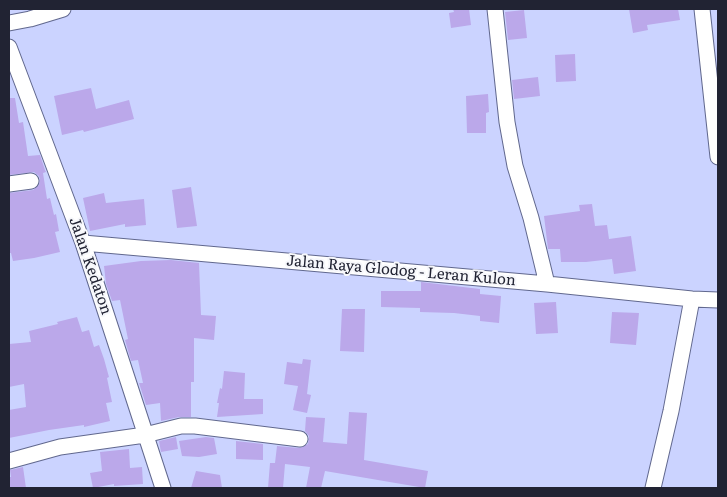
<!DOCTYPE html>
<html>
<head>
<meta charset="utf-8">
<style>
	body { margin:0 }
	#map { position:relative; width:727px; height:497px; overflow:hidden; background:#cbd3ff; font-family:Literata,serif }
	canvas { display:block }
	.frame { position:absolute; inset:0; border:10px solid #212333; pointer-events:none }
</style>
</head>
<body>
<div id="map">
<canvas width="727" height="497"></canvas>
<div class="frame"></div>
</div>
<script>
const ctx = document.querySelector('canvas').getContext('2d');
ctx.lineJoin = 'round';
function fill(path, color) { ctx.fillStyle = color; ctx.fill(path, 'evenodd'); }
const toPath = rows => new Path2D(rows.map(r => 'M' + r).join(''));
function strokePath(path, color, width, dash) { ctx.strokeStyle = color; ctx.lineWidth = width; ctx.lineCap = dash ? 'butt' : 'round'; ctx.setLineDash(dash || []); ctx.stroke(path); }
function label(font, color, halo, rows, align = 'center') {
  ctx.font = font + ' Literata,serif'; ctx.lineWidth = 4; ctx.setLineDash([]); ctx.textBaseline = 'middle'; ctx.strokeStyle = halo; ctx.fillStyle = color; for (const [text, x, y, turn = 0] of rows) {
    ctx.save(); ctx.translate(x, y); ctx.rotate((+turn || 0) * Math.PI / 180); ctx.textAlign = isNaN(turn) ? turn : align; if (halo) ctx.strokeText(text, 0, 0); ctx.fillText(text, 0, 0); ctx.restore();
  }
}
fill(toPath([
	[453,9,469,9,471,25,451,28,449,13,454,12],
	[629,9,678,9,680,20,647,25,648,30,633,33],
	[524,10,527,38,508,40,505,12],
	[575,54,576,81,556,82,555,55],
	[538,77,540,96,514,99,512,80],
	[91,88,96,109,129,100,134,119,84,132,83,130,62,135,54,96],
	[488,94,489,112,486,113,486,133,467,133,466,96],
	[9,98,15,98,19,123,23,122,28,156,40,155,45,170,46,172,43,173,47,199,50,198,54,215,56,214,59,231,55,232,60,252,34,258,13,261,11,253,9,253,9,193,33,190,39,185,40,180,39,176,34,172,9,175],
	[191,187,197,226,177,228,172,190],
	[104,193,106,203,144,199,146,225,125,227,125,224,90,231,83,198],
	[592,204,595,226,607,225,609,239,631,236,636,271,614,274,612,259,586,262,561,262,560,249,548,249,544,216,580,211,579,205],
	[171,260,199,263,201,315,216,316,214,340,194,338,194,382,191,382,191,417,179,417,161,421,160,403,146,405,139,383,143,383,138,360,131,361,125,340,128,339,120,300,112,301,106,284,104,266,141,261],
	[421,282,480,289,480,294,501,296,499,323,480,321,480,316,454,313,420,312,420,308,381,307,381,291,421,291],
	[556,302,558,333,536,334,534,303],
	[342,309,365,309,364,352,340,351],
	[612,312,639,313,636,345,610,343],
	[77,317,82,332,89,330,94,347,99,345,104,359,109,377,107,378,112,402,106,403,110,421,84,427,84,425,49,430,9,438,9,410,26,407,24,384,9,387,9,344,31,342,29,331,58,324,57,322],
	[303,359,311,360,307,394,311,395,307,413,293,410,298,386,284,384,287,362,302,364],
	[224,371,245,373,244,399,263,399,263,414,217,417,219,403,217,403,220,388,222,389],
	[349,412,367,413,364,460,428,471,425,488,325,471,321,488,306,488,310,467,285,464,283,488,268,488,270,463,275,463,277,446,299,448,308,444,309,436,305,431,306,417,325,418,323,442,347,444],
	[176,437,178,449,161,452,159,441],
	[206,437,214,438,217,454,199,457,182,456,179,441],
	[236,441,263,444,263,460,236,459],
	[129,449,130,468,142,467,143,484,114,486,114,484,93,488,90,473,102,471,100,452],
	[23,467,26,488,9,488,9,477,11,477,10,470],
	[196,471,220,475,222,488,191,488]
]), '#bba8ea');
const minor = toPath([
	[495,9,507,122,515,166,531,218,547,284],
	[702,9,718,157],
	[9,23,30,19,63,9],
	[9,47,83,243,163,488],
	[9,184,31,181],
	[83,243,547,284,692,299,718,300],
	[9,461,60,447,145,435,181,426,195,426,300,439],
	[653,488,671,411,692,299]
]);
strokePath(minor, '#61688e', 17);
strokePath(minor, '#fff', 15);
label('15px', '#212333', '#f6f7fb', [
	["Jalan Kedaton",90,266,71],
	["Jalan Raya Glodog - Leran Kulon",401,271,5]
]);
</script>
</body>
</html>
